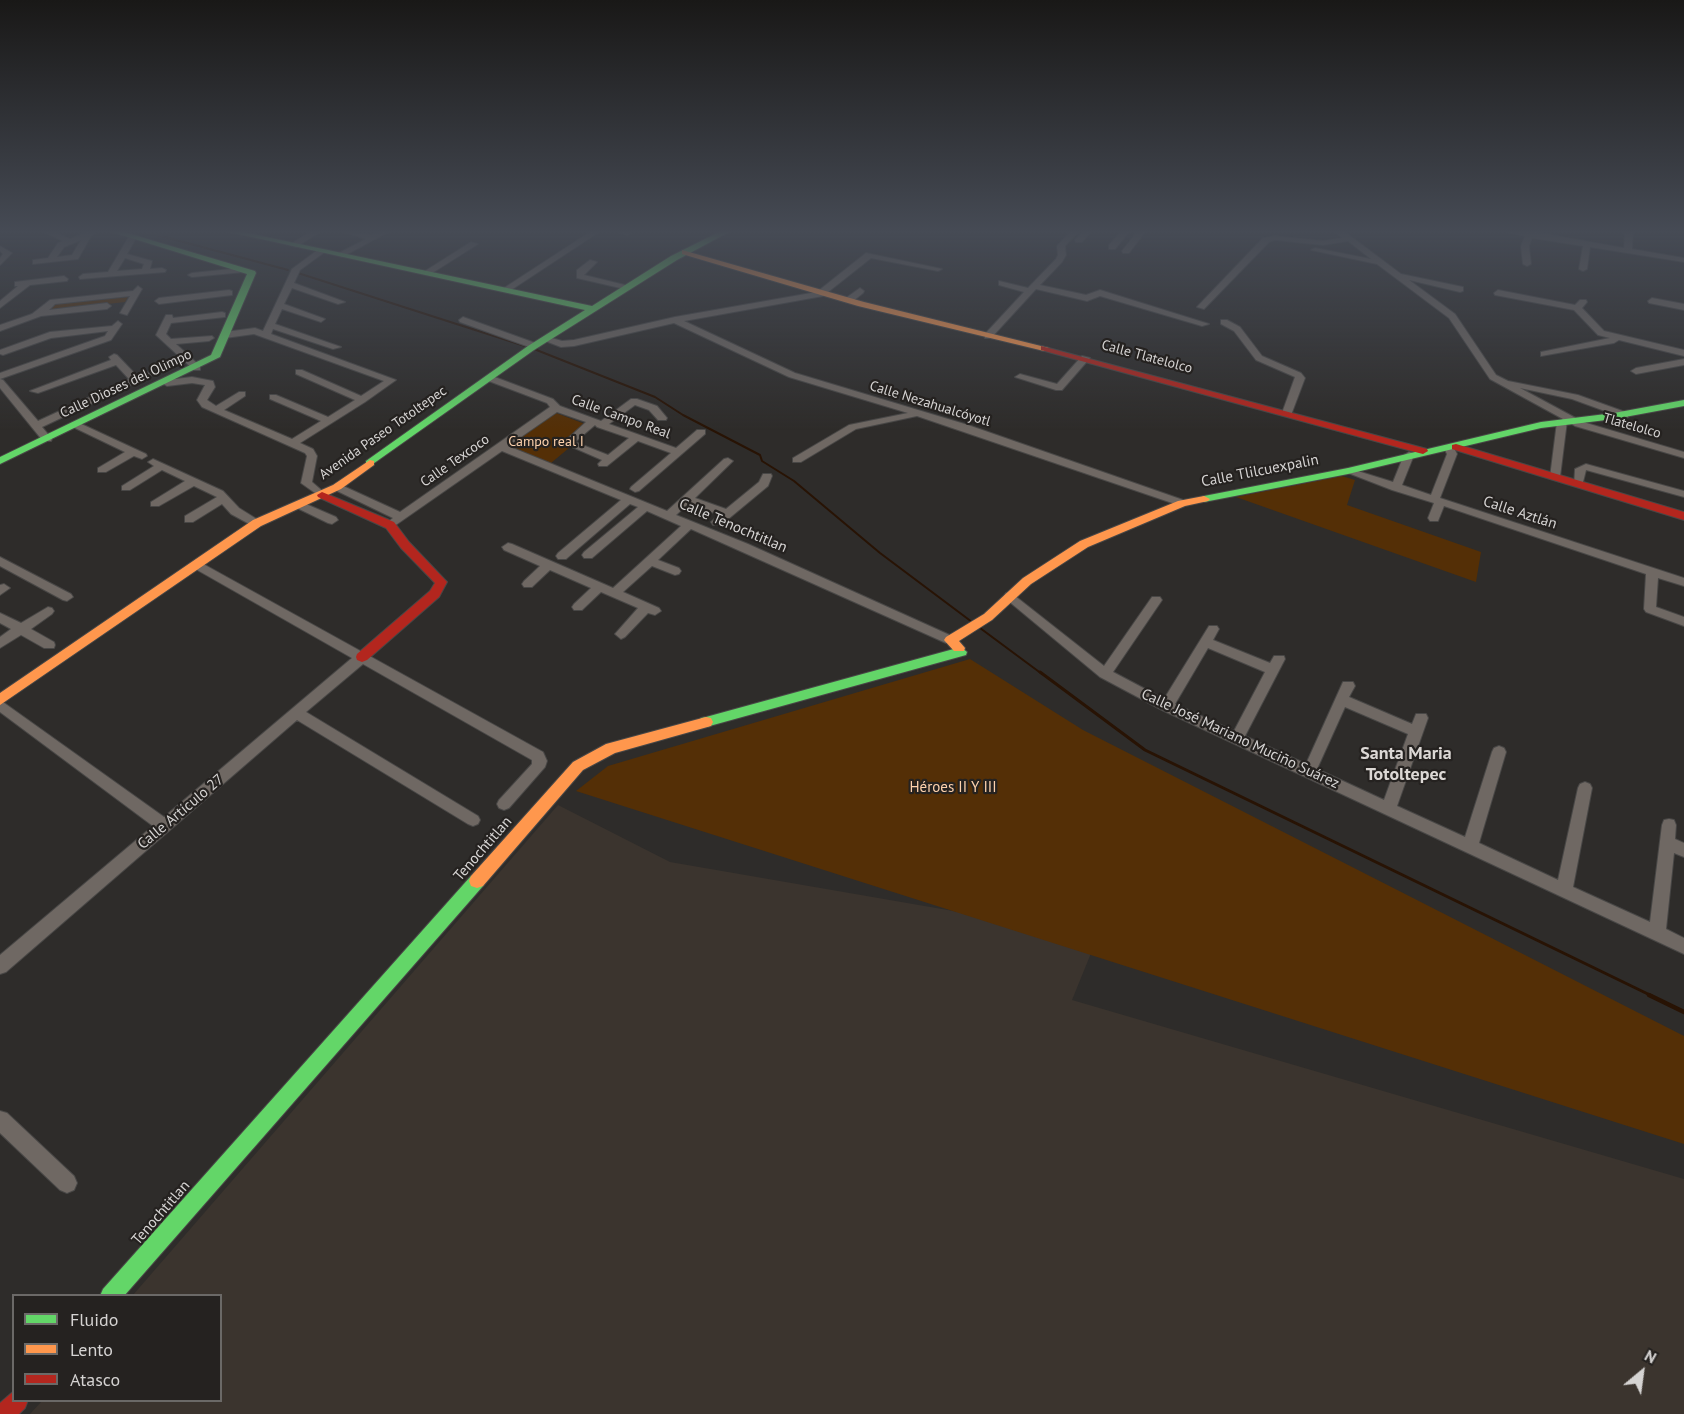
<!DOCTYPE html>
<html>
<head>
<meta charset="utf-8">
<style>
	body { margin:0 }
	#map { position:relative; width:1684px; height:1414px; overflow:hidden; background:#2e2c2a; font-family:"PT Sans",sans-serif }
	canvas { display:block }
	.legend { position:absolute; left:12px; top:1294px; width:210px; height:108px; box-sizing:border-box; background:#252220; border:2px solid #6b6967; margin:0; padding:8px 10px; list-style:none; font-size:18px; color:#d5d3d2 }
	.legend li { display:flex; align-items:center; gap:12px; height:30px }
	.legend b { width:30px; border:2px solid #6b6967 }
	.north { position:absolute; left:1612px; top:1342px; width:60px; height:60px; -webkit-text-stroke:4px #252220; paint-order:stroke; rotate:29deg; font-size:16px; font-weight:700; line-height:24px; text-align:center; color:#d5d3d2 }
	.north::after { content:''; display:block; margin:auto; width:21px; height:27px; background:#d5d3d2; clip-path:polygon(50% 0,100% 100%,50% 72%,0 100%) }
</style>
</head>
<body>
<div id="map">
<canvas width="1684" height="1414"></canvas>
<ul class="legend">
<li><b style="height:8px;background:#63d668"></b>Fluido</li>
<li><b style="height:8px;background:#ff974d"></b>Lento</li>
<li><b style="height:8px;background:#b3261e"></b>Atasco</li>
</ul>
<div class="north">N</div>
</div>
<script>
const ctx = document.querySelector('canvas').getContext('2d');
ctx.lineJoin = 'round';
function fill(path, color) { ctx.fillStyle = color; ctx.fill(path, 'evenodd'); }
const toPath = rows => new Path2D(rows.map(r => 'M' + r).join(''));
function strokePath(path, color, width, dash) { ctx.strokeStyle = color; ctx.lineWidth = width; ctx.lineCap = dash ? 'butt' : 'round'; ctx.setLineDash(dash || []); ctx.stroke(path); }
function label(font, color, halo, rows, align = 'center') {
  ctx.font = font + ' "PT Sans",sans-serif'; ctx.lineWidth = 4.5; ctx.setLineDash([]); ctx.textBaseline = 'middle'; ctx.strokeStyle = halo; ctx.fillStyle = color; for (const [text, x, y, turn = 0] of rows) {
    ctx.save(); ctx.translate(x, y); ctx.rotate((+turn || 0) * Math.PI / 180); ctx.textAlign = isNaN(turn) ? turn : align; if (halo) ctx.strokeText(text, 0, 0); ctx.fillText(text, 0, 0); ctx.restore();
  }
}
fill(toPath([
	[558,805,670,862,1098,936,1072,1000,1684,1179,1684,1414,30,1414,42,1401,220,1400,220,1296,133,1295]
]), '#3b342e');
fill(toPath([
	[128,297,125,302,46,311,54,304],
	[556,413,585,424,563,441,564,445,569,448,551,463,509,446],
	[1342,476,1355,480,1347,505,1481,552,1476,582,1236,497],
	[970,659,1083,730,1684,1036,1684,1144,576,791,608,766]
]), '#542f06');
strokePath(toPath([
	[146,232,288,270],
	[298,273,528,347],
	[534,349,655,397,683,415,760,455,762,461,794,481,880,553,972,622],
	[980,628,1042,674]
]), '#281304', 2);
strokePath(toPath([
	[1040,672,1145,750,1652,996]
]), '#281304', 3);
strokePath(toPath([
	[1649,995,1684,1012]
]), '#281304', 4.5);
const street = toPath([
	[44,232,54,232,70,239,87,232,95,233,91,236,78,259,33,264,33,260,48,258,58,243,63,241,44,232],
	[81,240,72,255,57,257,64,247,81,240],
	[310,232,320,232,296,247,289,245,310,232],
	[344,232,372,235,378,232,388,232,342,257,338,255,339,253,366,239,344,232],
	[590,232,599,232,508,292,501,290,590,232],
	[617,232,630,232,631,233,627,235,617,232],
	[1070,232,1078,232,1065,246,1066,255,1062,262,1040,285,1086,295,1100,290,1209,324,1202,326,1100,296,1087,301,1036,289,991,338,985,338,985,334,1024,292,999,285,999,281,1028,288,1056,259,1058,255,1057,246,1070,232],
	[1083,232,1091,232,1082,242,1076,242,1075,240,1083,232],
	[1121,232,1129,232,1115,249,1109,249,1109,245,1121,232],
	[1137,232,1145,232,1129,253,1123,253,1122,251,1137,232],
	[1336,232,1345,232,1401,274,1463,287,1463,291,1460,292,1409,280,1455,314,1496,375,1508,381,1578,395,1628,413,1628,417,1624,418,1572,399,1520,388,1583,422,1684,452,1684,458,1575,426,1567,421,1560,477,1559,479,1551,479,1550,477,1557,422,1563,419,1490,379,1449,318,1377,264,1311,250,1315,248,1371,259,1348,241,1323,245,1275,240,1269,242,1204,309,1197,307,1263,238,1275,236,1323,241,1342,238,1336,232],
	[1508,232,1535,232,1624,248,1625,232,1633,232,1632,249,1684,258,1684,262,1590,247,1587,269,1583,271,1579,269,1583,246,1532,238,1529,246,1531,264,1527,266,1523,264,1521,246,1525,236,1508,232],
	[132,236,136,238,127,254,152,261,150,269,162,268,166,270,165,272,80,279,79,277,83,274,108,272,128,238,132,236],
	[125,258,144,264,142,269,117,271,125,258],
	[471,242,478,244,429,275,422,273,471,242],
	[0,246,12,253,0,265,0,258,3,254,0,251,0,246],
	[319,249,326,251,300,270,294,283,345,302,338,304,292,288,284,304,325,319,321,322,282,309,275,324,341,347,333,349,273,329,271,334,396,380,365,402,300,443,313,449,317,456,312,482,327,495,322,498,301,483,307,456,305,453,202,407,197,400,205,385,192,383,167,386,162,383,167,380,192,377,213,381,215,387,207,400,216,406,239,392,245,392,245,396,224,410,292,439,321,421,270,399,270,395,276,395,328,417,355,400,296,374,296,370,302,370,361,396,384,381,254,334,225,338,220,335,225,332,255,328,263,331,292,269,319,249],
	[866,253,942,269,938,271,871,258,823,296,684,321,795,373,968,425,1186,501,1186,505,1178,505,917,416,856,429,801,462,793,462,793,458,849,425,908,413,789,377,674,323,574,346,561,347,540,339,545,336,562,341,574,340,675,317,817,292,866,253],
	[590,260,597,262,584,275,629,286,629,290,577,278,577,270,590,260],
	[241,268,245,270,244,272,192,277,188,275,192,273,241,268],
	[64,276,68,279,67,281,30,285,0,308,0,301,18,286,15,286,15,282,64,276],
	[138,286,142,289,127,315,120,313,130,296,55,304,49,310,107,303,111,306,107,309,41,316,0,331,0,325,32,314,50,300,133,291,138,286],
	[860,288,864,291,863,293,852,302,846,302,846,298,860,288],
	[229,290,232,291,232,295,159,304,155,301,159,298,229,290],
	[1498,290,1575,305,1580,300,1586,300,1587,302,1582,308,1604,331,1684,350,1684,356,1619,340,1614,343,1541,356,1541,352,1610,338,1598,335,1574,310,1495,295,1494,293,1498,290],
	[1652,298,1684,304,1684,310,1649,303,1648,301,1652,298],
	[222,312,225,313,225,317,171,323,166,334,171,339,212,336,214,338,209,341,176,344,200,366,200,370,194,370,156,335,166,315,172,315,173,318,222,312],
	[463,317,538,344,540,346,532,348,460,322,459,320,463,317],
	[1221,320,1227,320,1240,327,1262,356,1301,373,1305,378,1291,415,1287,416,1282,413,1295,377,1256,360,1234,331,1221,324,1221,320],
	[118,321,122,324,111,340,0,379,0,373,105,336,108,331,51,338,3,355,0,354,0,350,50,332,112,326,118,321],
	[114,354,117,355,137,376,147,372,152,375,42,427,52,439,51,441,43,441,0,388,0,379,3,380,38,421,129,379,116,365,38,393,30,391,111,360,109,357,114,354],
	[1082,356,1090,358,1062,390,1056,390,1015,377,1020,374,1057,384,1082,356],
	[1684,359,1684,365,1636,374,1631,371,1636,368,1684,359],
	[486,376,492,376,553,399,560,406,601,421,631,399,637,399,657,406,667,418,666,420,658,420,649,410,635,405,609,424,676,448,697,430,705,430,705,434,639,491,635,492,630,489,631,487,671,453,638,441,607,466,599,466,598,464,602,460,563,443,586,422,557,412,508,446,667,511,724,459,728,458,733,461,695,498,726,509,759,482,763,474,771,474,772,476,768,486,721,525,713,525,711,522,719,515,689,503,676,515,748,544,954,637,956,640,954,643,946,643,691,529,658,560,679,568,681,571,679,574,675,575,652,566,623,592,659,608,661,611,655,615,648,613,625,637,621,639,615,634,638,608,601,592,582,610,574,610,572,607,574,604,591,588,550,570,532,587,524,587,522,584,524,581,540,566,504,550,502,547,508,543,512,544,613,588,681,526,647,511,592,558,584,558,582,555,584,552,638,507,630,504,566,559,558,559,556,556,558,553,621,500,502,451,390,529,384,525,393,518,333,489,333,485,341,485,400,512,550,407,547,403,486,380,486,376],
	[595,425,597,427,629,438,608,455,575,442,595,425],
	[77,422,146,454,147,456,142,459,134,456,106,472,98,472,98,468,125,452,73,427,73,423,77,422],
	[1449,445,1453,446,1457,454,1440,498,1684,578,1684,586,1658,578,1656,607,1684,617,1684,626,1646,612,1644,609,1646,574,1444,506,1438,521,1430,521,1428,518,1434,503,1392,490,1343,471,1348,468,1393,482,1404,455,1409,452,1413,453,1414,455,1402,485,1431,495,1447,454,1444,448,1449,445],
	[153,459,223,491,239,508,263,523,261,526,253,526,231,514,222,504,193,522,185,522,185,516,217,497,194,486,159,506,151,506,151,502,185,481,162,470,130,490,122,490,122,486,154,466,148,462,153,459],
	[1586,464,1684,491,1684,497,1586,470,1582,486,1574,486,1575,469,1586,464],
	[299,501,336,517,338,520,332,524,328,523,295,507,295,503,299,501],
	[0,557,71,594,73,597,67,601,63,600,0,566,0,557],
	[196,560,543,752,547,761,545,767,509,808,504,810,499,808,497,804,499,800,532,764,532,760,363,664,306,712,478,816,480,820,478,824,473,826,468,824,297,720,6,972,0,974,0,955,153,826,0,712,0,700,164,817,352,658,192,567,190,564,196,560],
	[4,584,10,588,0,595,0,585,4,584],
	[1010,592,1104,666,1152,597,1160,597,1162,600,1160,603,1113,672,1164,699,1209,626,1217,626,1219,629,1213,640,1270,663,1274,656,1284,656,1285,659,1245,736,1306,764,1343,682,1353,682,1355,686,1349,697,1412,724,1416,714,1426,714,1428,718,1397,806,1465,837,1492,752,1494,748,1499,746,1504,748,1506,752,1479,843,1558,880,1578,788,1580,784,1585,782,1590,784,1592,788,1573,887,1650,922,1662,825,1664,820,1669,819,1674,820,1676,825,1675,839,1684,843,1684,857,1674,853,1666,929,1684,938,1684,954,1162,710,1100,677,1006,599,1004,596,1006,593,1010,592],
	[1208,648,1265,672,1234,731,1175,704,1208,648],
	[1345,707,1408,734,1384,800,1317,769,1345,707],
	[48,607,52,608,54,611,52,614,31,629,54,642,55,645,54,648,44,648,21,635,0,648,0,637,11,629,0,623,0,613,21,623,48,607],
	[0,1111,7,1113,74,1176,77,1183,74,1190,67,1193,60,1190,0,1133,0,1111]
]);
const fast = toPath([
	[112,232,124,232,255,271,256,273,220,357,0,464,0,457,211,355,247,274,112,232],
	[229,232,243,232,592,306,671,256,719,232,729,232,677,260,534,350,370,466,366,465,366,461,528,346,585,310,229,232],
	[1684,400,1684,406,1614,419,1541,428,1348,474,1204,502,1198,499,1204,496,1348,468,1541,422,1614,413,1684,400],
	[961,647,967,652,966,655,706,727,701,726,699,722,701,718,706,717,961,647],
	[477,874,483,876,485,881,483,886,124,1296,100,1296,103,1289,471,876,477,874]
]);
const slow = toPath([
	[682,250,864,302,1049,348,1044,351,858,306,682,254,682,250],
	[370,460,374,461,374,465,341,489,261,526,0,705,0,693,253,520,333,485,370,460],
	[1204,496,1210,499,1208,501,1185,506,1088,547,1031,584,992,620,959,641,965,648,964,651,954,651,944,640,946,637,984,614,1023,578,1080,541,1178,501,1204,496],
	[706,717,711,718,713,722,711,726,615,753,583,770,483,886,477,888,471,886,469,881,471,876,573,762,606,744,706,717]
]);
const jam = toPath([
	[1041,346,1427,449,1428,451,1423,454,1419,453,1041,350,1041,346],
	[1456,444,1684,512,1684,520,1452,449,1452,445,1456,444],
	[322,492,394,522,409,542,447,582,439,597,367,660,362,662,357,660,356,657,357,654,430,591,435,583,401,548,386,528,318,497,317,495,322,492],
	[14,1391,14,1400,28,1400,25,1408,19,1414,0,1414,0,1403,14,1391]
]);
strokePath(street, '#484746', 2);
strokePath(fast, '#484746', 2);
strokePath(slow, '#484746', 2);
strokePath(jam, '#484746', 2);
fill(street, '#6f6863');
fill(fast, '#63d668');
fill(slow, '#ff974d');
fill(jam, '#b3261e');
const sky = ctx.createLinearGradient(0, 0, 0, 430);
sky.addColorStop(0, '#191817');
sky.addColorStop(0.54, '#464b55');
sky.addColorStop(1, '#464b5500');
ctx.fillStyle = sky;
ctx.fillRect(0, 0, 1684, 430);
label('14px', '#d5d3d2', '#252220', [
	["Calle Tlatelolco",1147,357,15],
	["Calle Dioses del Olimpo",126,384,-25],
	["Calle Nezahualcóyotl",930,404,17],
	["Calle Campo Real",621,417,20],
	["Tlatelolco",1632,426,16],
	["Avenida Paseo Totoltepec",383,433,-35],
	["Calle Texcoco",455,461,-35]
]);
label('14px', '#fdd1ac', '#252220', [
	["Campo real I",546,442]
]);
label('15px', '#d5d3d2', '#252220', [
	["Calle Tlilcuexpalin",1260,471,-11],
	["Calle Aztlán",1520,513,18],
	["Calle Tenochtitlan",733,526,23],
	["Calle José Mariano Muciño Suárez",1240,739,25],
	["Calle Artículo 27",181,812,-40],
	["Tenochtitlan",483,849,-49],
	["Tenochtitlan",161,1213,-49]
]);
label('15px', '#fdd1ac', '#252220', [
	["Héroes II Y III",953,788]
]);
label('bold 18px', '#dcd8d5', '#252220', [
	["Santa Maria",1406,754],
	["Totoltepec",1406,775]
]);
</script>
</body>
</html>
